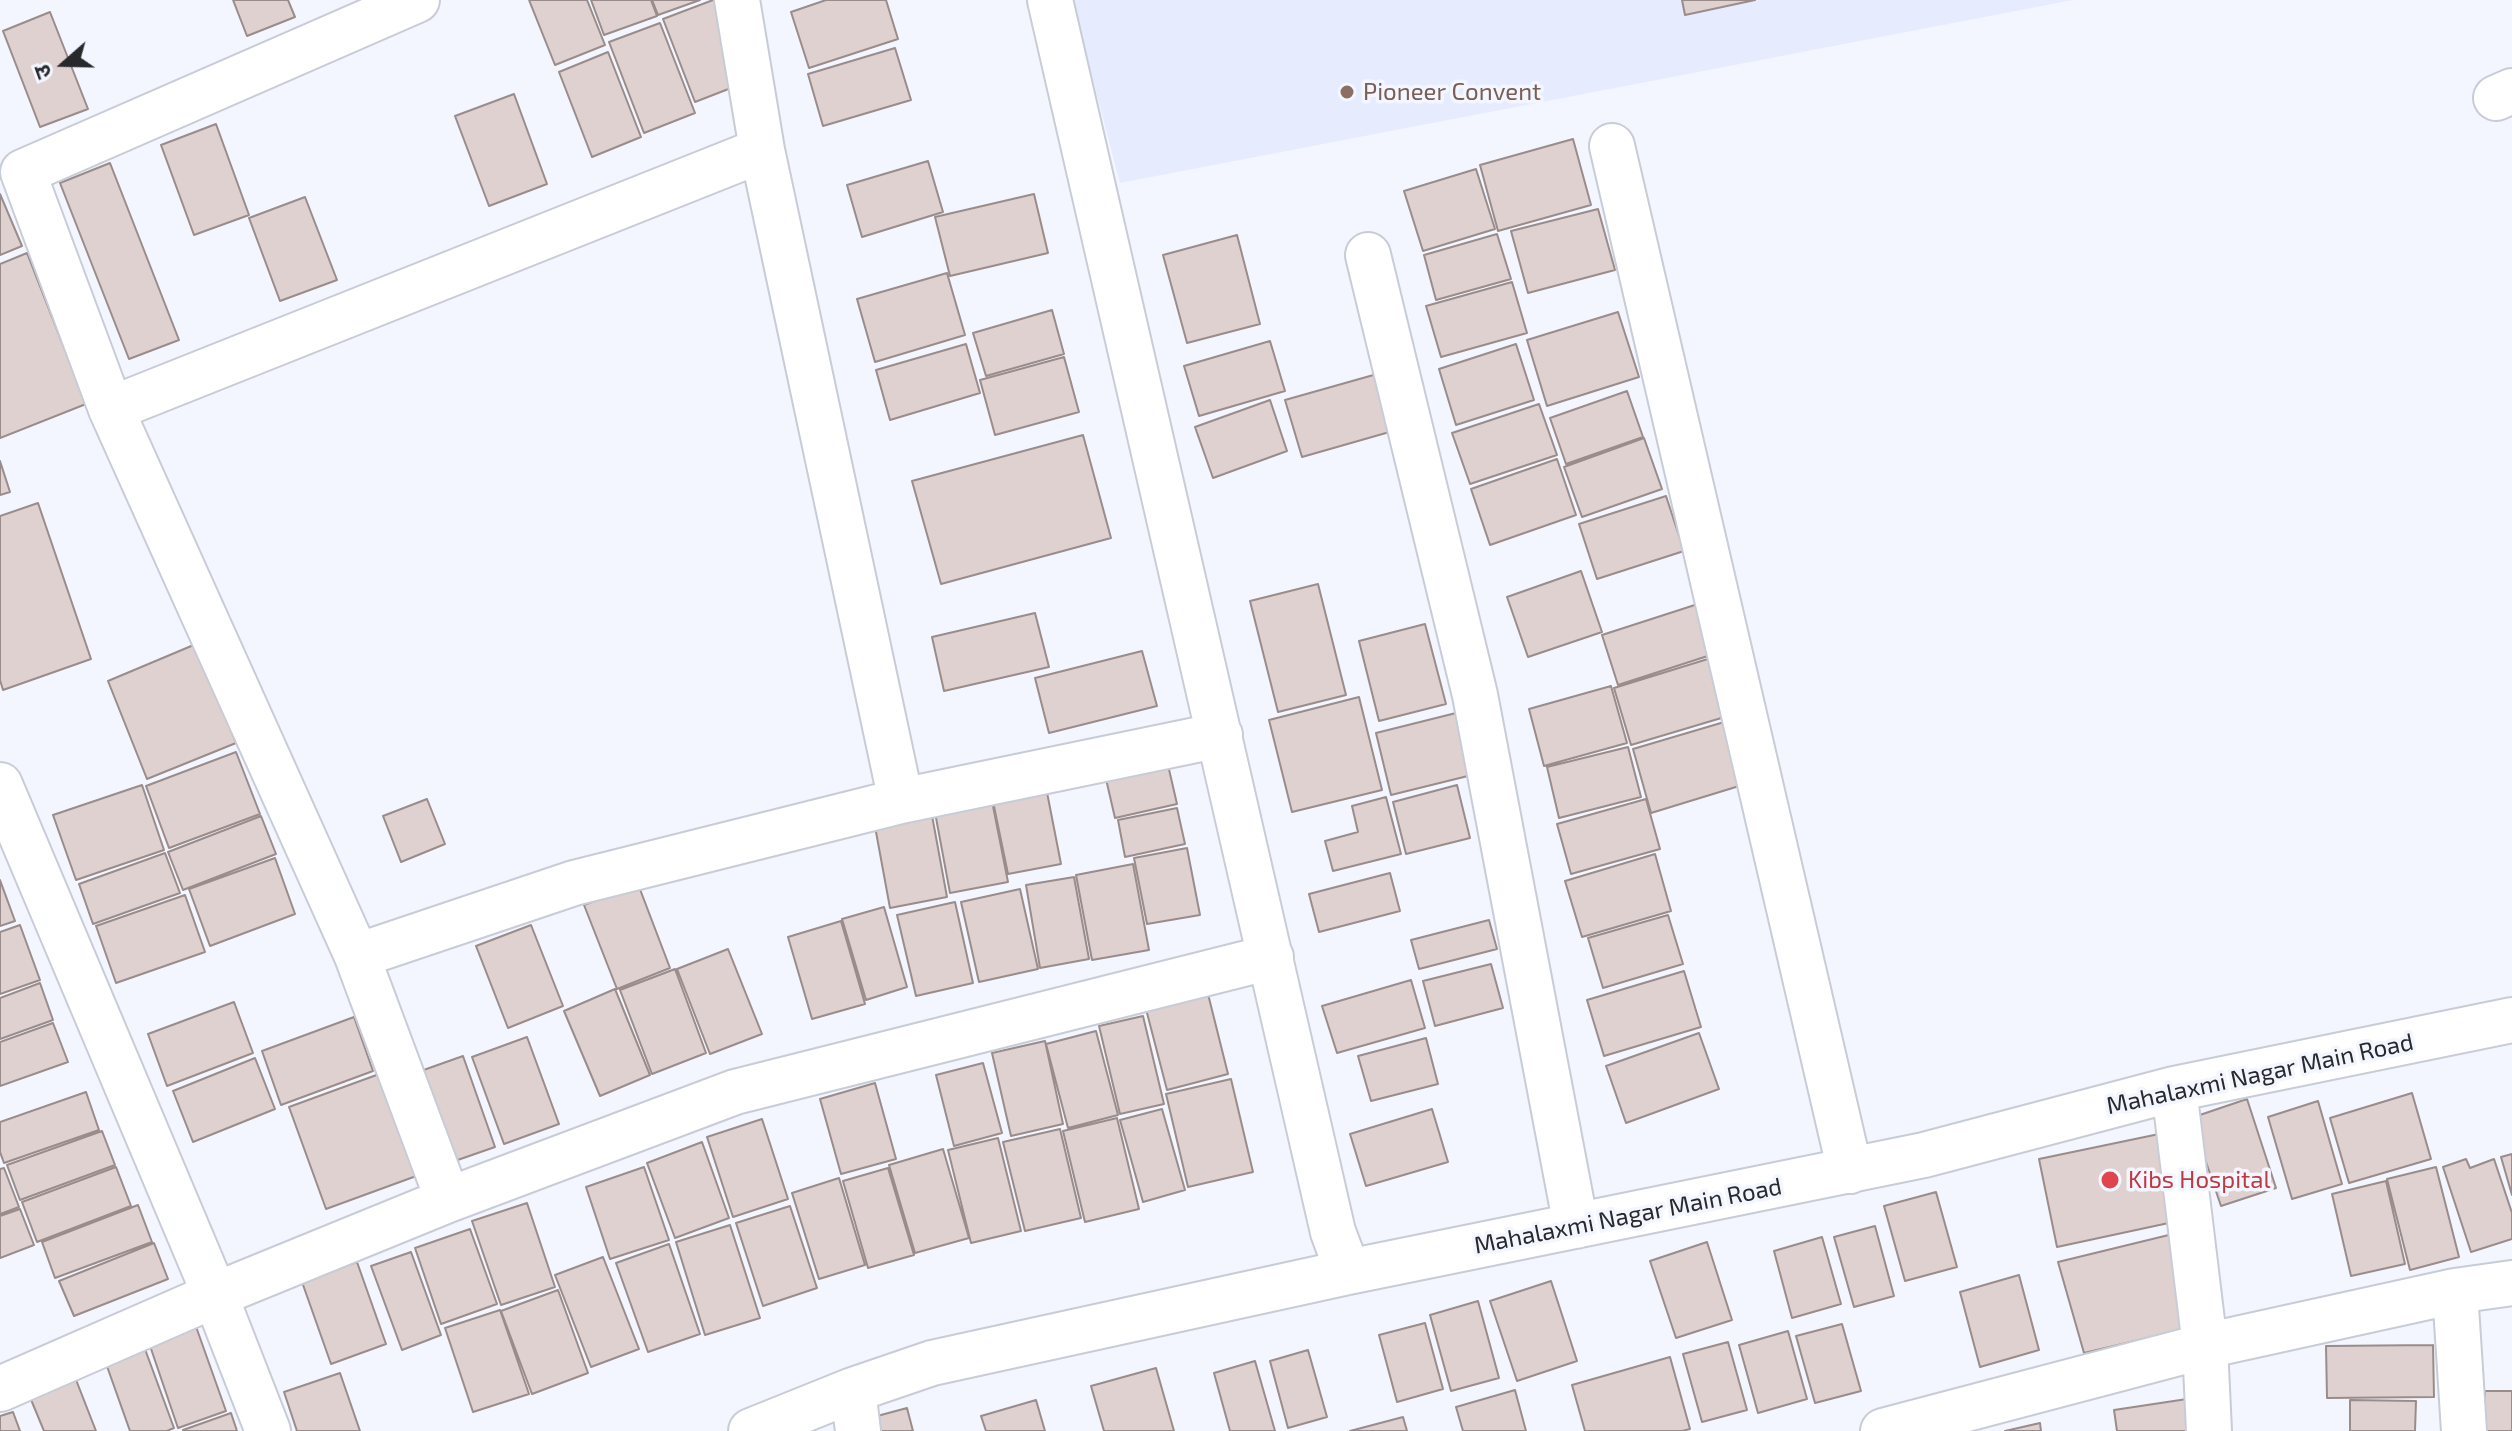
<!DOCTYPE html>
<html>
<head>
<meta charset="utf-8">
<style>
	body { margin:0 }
	#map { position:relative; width:2512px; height:1431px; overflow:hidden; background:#f3f6ff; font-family:"Exo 2","Noto Sans Devanagari",sans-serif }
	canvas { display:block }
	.north { position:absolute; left:24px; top:24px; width:80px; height:80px; -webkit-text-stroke:6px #f3f6ff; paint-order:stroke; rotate:250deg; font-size:22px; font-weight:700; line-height:32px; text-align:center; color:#28292d }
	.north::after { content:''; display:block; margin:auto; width:28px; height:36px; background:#28292d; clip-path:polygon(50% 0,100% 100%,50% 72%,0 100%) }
</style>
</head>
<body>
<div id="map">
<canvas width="2512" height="1431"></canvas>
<div class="north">उ</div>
</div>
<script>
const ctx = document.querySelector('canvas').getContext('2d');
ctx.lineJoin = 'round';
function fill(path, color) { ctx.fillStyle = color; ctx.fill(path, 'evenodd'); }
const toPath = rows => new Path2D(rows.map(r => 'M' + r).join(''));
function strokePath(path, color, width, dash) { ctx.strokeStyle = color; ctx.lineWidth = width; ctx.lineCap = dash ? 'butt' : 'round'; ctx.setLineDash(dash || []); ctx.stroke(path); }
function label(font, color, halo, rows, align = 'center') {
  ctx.font = font + ' "Exo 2",sans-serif'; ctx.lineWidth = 7; ctx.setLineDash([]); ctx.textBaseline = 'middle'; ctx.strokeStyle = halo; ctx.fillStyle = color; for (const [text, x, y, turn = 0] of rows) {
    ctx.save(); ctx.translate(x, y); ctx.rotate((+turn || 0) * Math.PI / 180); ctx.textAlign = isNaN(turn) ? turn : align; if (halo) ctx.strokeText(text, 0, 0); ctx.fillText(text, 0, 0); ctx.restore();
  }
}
fill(toPath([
	[1072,0,2073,0,1120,183]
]), '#e6ecfe');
const building = toPath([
	[233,0,288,0,295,17,247,36,233,0],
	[529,0,587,0,605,45,555,65,529,0],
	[591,0,651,0,657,16,604,35,591,0],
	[652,0,700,0,658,15,652,0],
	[713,0,717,0,749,81,695,102,663,19,713,0],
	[826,0,886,0,898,39,809,68,791,12,826,0],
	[1682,0,1755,0,1685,15,1682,0],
	[50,12,88,109,40,127,3,31,50,12],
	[660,23,695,113,644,133,609,42,660,23],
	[895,48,911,100,823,126,808,74,895,48],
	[608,52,641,137,592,157,559,72,608,52],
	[514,94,547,184,489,206,455,116,514,94],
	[216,124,249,215,194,235,161,145,216,124],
	[1573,139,1591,205,1498,231,1480,165,1573,139],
	[928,161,943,212,862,237,847,185,928,161],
	[110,163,179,340,129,359,60,183,110,163],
	[1476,169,1495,229,1423,251,1404,191,1476,169],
	[0,194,22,246,0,255,0,194],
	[1034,194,1048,253,950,276,935,217,1034,194],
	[305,197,337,280,280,301,249,218,305,197],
	[1598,209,1615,270,1528,293,1511,231,1598,209],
	[1497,234,1511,279,1436,300,1424,255,1497,234],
	[1237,235,1260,324,1187,343,1163,255,1237,235],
	[27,253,86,404,0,438,0,264,27,253],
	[947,273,965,335,875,362,857,299,947,273],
	[1512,282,1527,333,1441,357,1426,306,1512,282],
	[1052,310,1064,354,986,376,973,333,1052,310],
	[1618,312,1639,377,1547,406,1527,340,1618,312],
	[1270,341,1285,391,1199,416,1184,366,1270,341],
	[966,344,980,393,890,420,876,370,966,344],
	[1516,344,1534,400,1456,425,1439,369,1516,344],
	[1064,357,1079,412,995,435,980,380,1064,357],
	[1377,374,1393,431,1302,457,1285,400,1377,374],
	[1627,391,1643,437,1566,464,1550,418,1627,391],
	[1270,400,1287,451,1213,478,1195,427,1270,400],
	[1539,404,1557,455,1470,484,1452,433,1539,404],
	[1083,435,1111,538,941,584,912,481,1083,435],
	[1644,438,1662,489,1582,517,1564,467,1644,438],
	[1557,459,1576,515,1490,545,1471,489,1557,459],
	[0,461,10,492,0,495,0,461],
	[1666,496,1684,551,1597,579,1579,524,1666,496],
	[38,503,91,659,3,690,0,680,0,516,38,503],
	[1581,571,1602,632,1528,657,1507,597,1581,571],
	[1318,584,1346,695,1278,712,1250,601,1318,584],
	[1701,603,1717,653,1618,685,1602,635,1701,603],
	[1035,613,1049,667,944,691,932,637,1035,613],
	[1425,624,1446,704,1379,721,1359,641,1425,624],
	[196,644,236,743,147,779,108,681,196,644],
	[1142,651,1157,706,1049,733,1035,678,1142,651],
	[1711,658,1728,716,1631,745,1614,688,1711,658],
	[1611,686,1627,743,1544,766,1529,709,1611,686],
	[1359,697,1382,790,1292,812,1269,720,1359,697],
	[1464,711,1480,773,1391,795,1376,733,1464,711],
	[1731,720,1749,783,1651,813,1633,749,1731,720],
	[1628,747,1641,797,1559,818,1547,767,1628,747],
	[236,752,260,814,169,848,146,786,236,752],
	[1168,765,1177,804,1115,818,1106,779,1168,765],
	[1044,777,1061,864,1008,874,990,787,1044,777],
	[142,785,164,850,76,880,53,815,142,785],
	[1457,785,1470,838,1406,854,1393,802,1457,785],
	[991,796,1008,882,950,893,934,807,991,796],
	[1386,797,1401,854,1333,871,1325,841,1358,832,1352,806,1386,797],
	[427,799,445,844,401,862,383,816,427,799],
	[1646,799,1660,849,1571,874,1557,824,1646,799],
	[1177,808,1185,844,1125,857,1118,820,1177,808],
	[931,810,947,897,890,908,874,821,931,810],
	[261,816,276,854,183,890,168,852,261,816],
	[1187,848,1200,915,1147,924,1134,858,1187,848],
	[165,853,180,893,93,924,79,884,165,853],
	[1655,854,1671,911,1582,937,1565,881,1655,854],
	[275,858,295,914,210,946,189,889,275,858],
	[1133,864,1149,950,1092,960,1076,875,1133,864],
	[1390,873,1400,911,1319,932,1309,894,1390,873],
	[1074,877,1089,959,1040,968,1026,885,1074,877],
	[0,880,15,921,0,926,0,880],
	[638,884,670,968,617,989,584,905,638,884],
	[1020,889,1038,969,979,982,961,902,1020,889],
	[185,895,205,952,116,983,96,926,185,895],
	[955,902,973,983,916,996,897,915,955,902],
	[884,907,907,987,866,1000,842,919,884,907],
	[1668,915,1683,964,1603,988,1588,938,1668,915],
	[1489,920,1497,949,1419,969,1411,940,1489,920],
	[841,921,865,1004,812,1019,788,937,841,921],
	[20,925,40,980,0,994,0,932,20,925],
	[531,925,563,1006,508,1028,476,946,531,925],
	[728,949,762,1034,710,1054,677,969,728,949],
	[1491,964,1503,1008,1435,1026,1423,981,1491,964],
	[675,969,706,1053,652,1074,620,990,675,969],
	[1684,971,1701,1027,1604,1056,1587,1000,1684,971],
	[1411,980,1425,1028,1337,1053,1322,1006,1411,980],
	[40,983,53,1020,0,1039,0,998,40,983],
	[615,989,650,1075,600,1096,564,1011,615,989],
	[1208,994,1228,1074,1167,1090,1146,1009,1208,994],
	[234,1002,253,1053,167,1086,148,1034,234,1002],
	[1143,1016,1164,1104,1120,1114,1099,1026,1143,1016],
	[354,1017,373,1071,281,1105,262,1051,354,1017],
	[53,1023,68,1062,0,1086,0,1042,53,1023],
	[1096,1031,1118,1115,1068,1128,1046,1044,1096,1031],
	[1699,1033,1719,1089,1626,1123,1606,1066,1699,1033],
	[527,1037,559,1124,504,1144,472,1057,527,1037],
	[1426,1038,1438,1084,1371,1101,1358,1056,1426,1038],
	[1045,1041,1063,1124,1011,1136,992,1053,1045,1041],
	[463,1056,495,1147,449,1163,418,1072,463,1056],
	[255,1058,275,1109,193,1142,173,1091,255,1058],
	[983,1063,1002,1133,954,1146,936,1075,983,1063],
	[382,1073,419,1175,326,1209,289,1107,382,1073],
	[1231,1079,1253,1172,1188,1187,1166,1094,1231,1079],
	[875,1083,896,1159,841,1174,820,1099,875,1083],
	[86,1092,99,1130,4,1163,0,1152,0,1122,86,1092],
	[2412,1093,2431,1159,2349,1183,2330,1118,2412,1093],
	[2247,1099,2276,1188,2221,1206,2191,1118,2247,1099],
	[2318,1101,2342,1184,2292,1199,2268,1117,2318,1101],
	[1162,1109,1185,1190,1143,1202,1120,1120,1162,1109],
	[1432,1109,1448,1162,1366,1186,1350,1134,1432,1109],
	[1117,1118,1139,1209,1085,1222,1063,1131,1117,1118],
	[762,1119,788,1199,733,1217,707,1137,762,1119],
	[1060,1129,1081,1218,1025,1231,1003,1142,1060,1129],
	[102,1131,115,1165,20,1200,7,1165,102,1131],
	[2159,1134,2178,1221,2057,1247,2039,1159,2159,1134],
	[998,1138,1021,1231,971,1243,948,1150,998,1138],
	[702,1142,729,1218,675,1238,647,1163,702,1142],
	[943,1149,969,1238,915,1253,889,1165,943,1149],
	[2512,1154,2512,1195,2501,1157,2512,1154],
	[2466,1159,2470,1168,2494,1159,2512,1213,2512,1239,2471,1252,2443,1167,2466,1159],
	[116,1167,131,1206,37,1242,22,1202,116,1167],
	[644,1167,669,1240,610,1259,586,1187,644,1167],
	[2436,1167,2459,1257,2410,1270,2387,1179,2436,1167],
	[4,1168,19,1207,0,1214,0,1169,4,1168],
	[888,1168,914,1255,868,1268,843,1181,888,1168],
	[839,1178,865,1265,819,1279,792,1193,839,1178],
	[2386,1181,2405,1264,2351,1276,2332,1194,2386,1181],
	[1936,1192,1957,1267,1905,1281,1884,1206,1936,1192],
	[527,1203,555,1287,501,1305,472,1221,527,1203],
	[138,1205,152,1242,55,1278,42,1242,138,1205],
	[790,1206,817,1288,763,1306,736,1223,790,1206],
	[20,1209,34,1245,0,1258,0,1216,20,1209],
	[730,1225,760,1318,705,1335,676,1242,730,1225],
	[1875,1226,1894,1296,1854,1307,1834,1237,1875,1226],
	[470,1229,497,1304,441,1324,415,1248,470,1229],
	[2177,1233,2190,1328,2084,1353,2058,1262,2177,1233],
	[1822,1237,1841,1304,1792,1318,1774,1251,1822,1237],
	[1707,1242,1732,1320,1676,1338,1650,1261,1707,1242],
	[154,1243,168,1279,74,1316,59,1281,154,1243],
	[669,1244,700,1334,648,1352,616,1263,669,1244],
	[411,1252,441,1335,402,1350,371,1266,411,1252],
	[603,1257,639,1349,591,1367,555,1275,603,1257],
	[357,1262,386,1344,331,1364,302,1282,357,1262],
	[2019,1275,2039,1350,1980,1367,1960,1292,2019,1275],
	[1551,1281,1577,1361,1517,1381,1490,1301,1551,1281],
	[558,1290,588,1373,532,1394,501,1311,558,1290],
	[1478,1301,1499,1378,1451,1391,1430,1315,1478,1301],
	[500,1310,529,1394,473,1412,445,1328,500,1310],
	[194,1321,226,1411,178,1428,147,1337,194,1321],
	[1425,1323,1443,1389,1397,1402,1379,1335,1425,1323],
	[1842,1324,1861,1391,1815,1403,1796,1336,1842,1324],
	[1788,1331,1807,1399,1758,1413,1739,1345,1788,1331],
	[142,1341,174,1428,167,1431,130,1431,103,1355,142,1341],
	[1728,1342,1747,1410,1702,1422,1683,1354,1728,1342],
	[2433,1345,2434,1397,2327,1398,2326,1346,2433,1345],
	[1308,1350,1327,1417,1288,1428,1270,1361,1308,1350],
	[1670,1357,1690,1429,1682,1431,1585,1431,1572,1385,1670,1357],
	[1255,1361,1275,1431,1230,1431,1214,1373,1255,1361],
	[1156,1368,1174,1431,1104,1431,1091,1386,1156,1368],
	[73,1372,96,1431,44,1431,27,1390,73,1372],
	[340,1373,360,1431,297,1431,284,1392,340,1373],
	[1515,1390,1526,1431,1463,1431,1456,1407,1515,1390],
	[2485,1391,2512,1391,2512,1431,2485,1431,2485,1391],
	[2187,1399,2191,1431,2117,1431,2114,1410,2187,1399],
	[1036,1400,1045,1431,986,1431,981,1416,1036,1400],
	[2350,1400,2416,1401,2415,1431,2350,1431,2350,1400],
	[907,1408,913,1431,869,1431,866,1419,907,1408],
	[13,1412,20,1431,0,1431,0,1416,13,1412],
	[231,1413,237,1431,183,1431,183,1430,231,1413],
	[1403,1417,1407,1431,1350,1431,1403,1417],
	[2040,1423,2041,1431,2005,1431,2040,1423]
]);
fill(building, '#dfd1cf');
strokePath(building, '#998c8b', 2);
const minor = toPath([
	[737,0,762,150,901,801],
	[1050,0,1333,1232,1348,1272],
	[2496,98,2512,91],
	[1612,146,1850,1171],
	[762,150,111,409,357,956,574,883,901,801,1220,735],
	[1368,255,1475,695,1576,1226],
	[111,409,23,172,417,0],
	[0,785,215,1295,268,1431],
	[357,956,448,1200],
	[2174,1089,2205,1346,2209,1431],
	[0,1389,215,1295,448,1200,735,1092,1271,957],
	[853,1390,858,1431],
	[751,1431,853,1390,932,1363,1348,1272,1924,1155,2174,1089,2512,1020],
	[1883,1431,2205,1346,2455,1291],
	[2464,1431,2455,1291,2512,1283]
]);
strokePath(minor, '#c8ccd6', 48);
strokePath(minor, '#fff', 44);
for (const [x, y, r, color] of [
	[1347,92,8,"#8d6e63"],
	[2110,1180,10,"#e0444e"]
]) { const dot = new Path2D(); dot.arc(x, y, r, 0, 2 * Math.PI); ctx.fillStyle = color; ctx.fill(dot); strokePath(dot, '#f3f6ff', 3); }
label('24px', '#785e54', '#f3f6ff', [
	["Pioneer Convent",1363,92]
], 'left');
label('24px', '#28292d', '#f3f6ff', [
	["Mahalaxmi Nagar Main Road",2260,1074,-12],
	["Mahalaxmi Nagar Main Road",1628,1216,-11]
]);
label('24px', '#be3a42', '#f3f6ff', [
	["Kibs Hospital",2128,1180]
], 'left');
</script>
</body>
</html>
